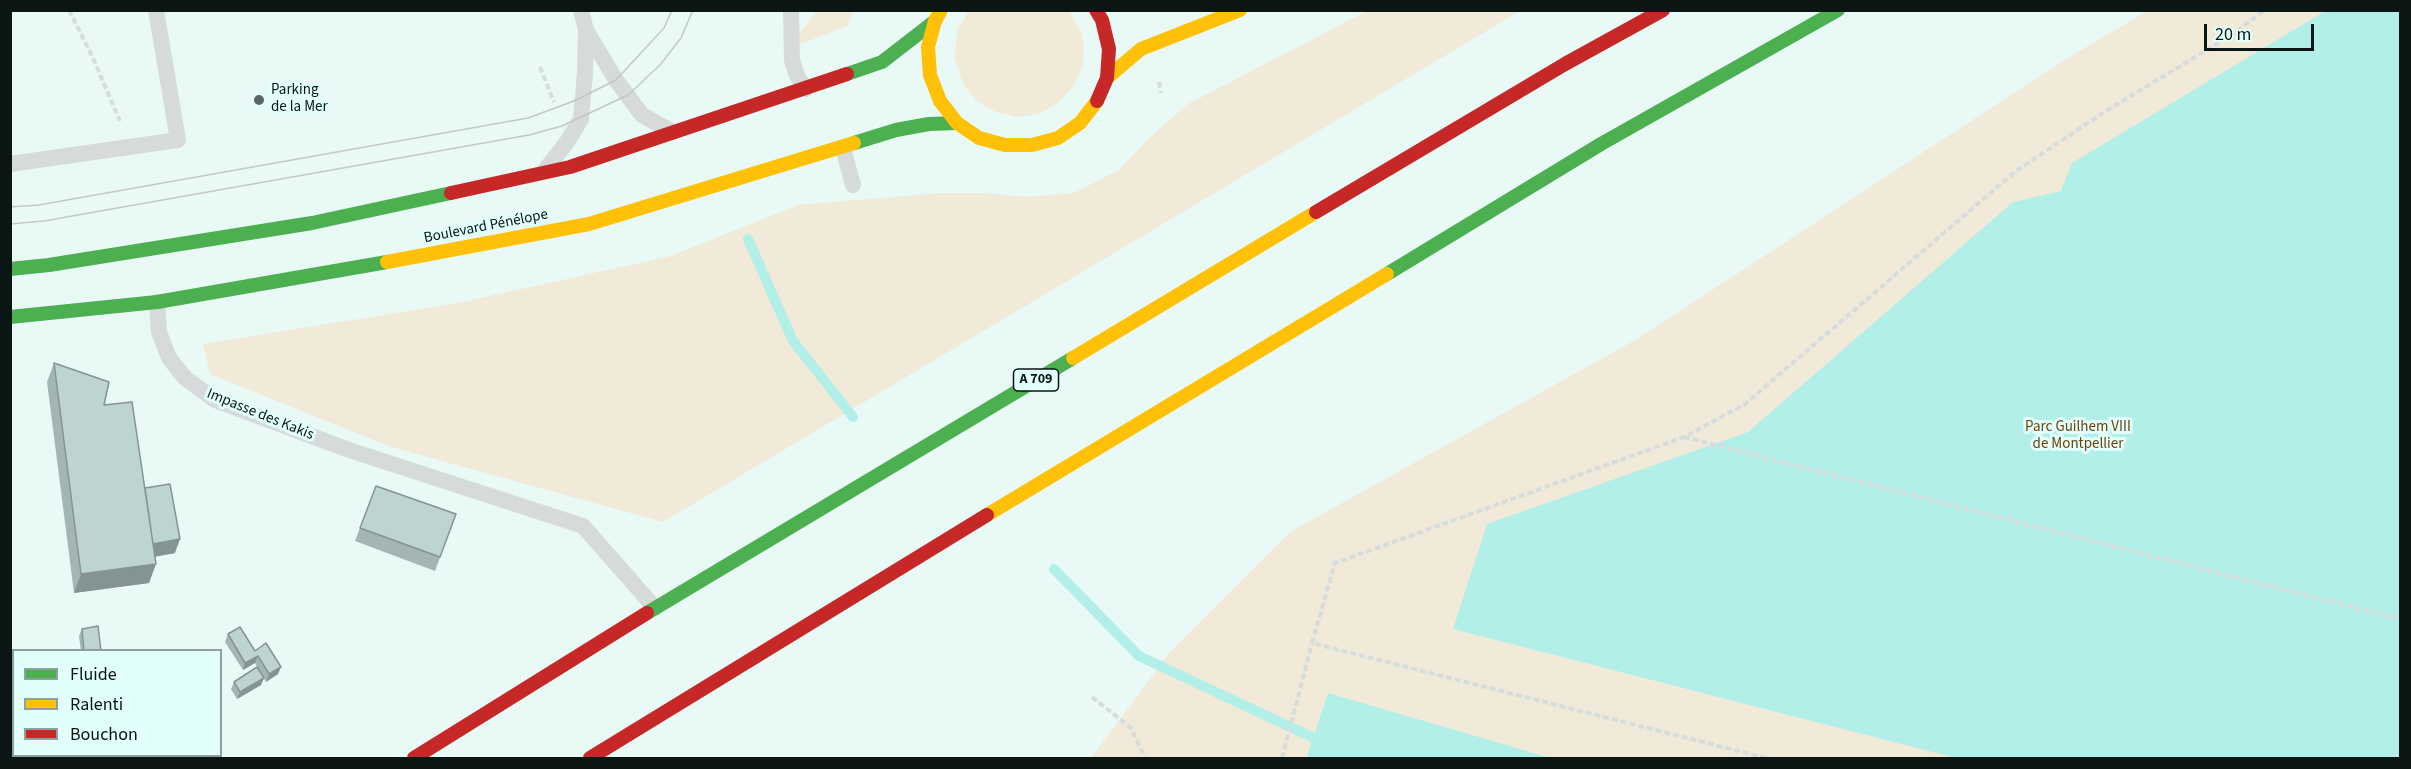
<!DOCTYPE html>
<html>
<head>
<meta charset="utf-8">
<style>
	body { margin:0 }
	#map { position:relative; width:2411px; height:769px; overflow:hidden; background:#e8f9f6; font-family:"Source Sans 3",sans-serif }
	canvas { display:block }
	.frame { position:absolute; inset:0; border:12px solid #0b1514; pointer-events:none }
	.legend { position:absolute; left:12px; top:649px; width:210px; height:108px; box-sizing:border-box; background:#e2fffb; border:2px solid #8ca19f; margin:0; padding:8px 10px; list-style:none; font-size:18px; color:#0b1514 }
	.legend li { display:flex; align-items:center; gap:12px; height:30px }
	.legend b { width:30px; border:2px solid #8ca19f }
	.scale { position:absolute; left:2204px; top:24px; width:110px; height:27px; box-sizing:border-box; border:3px solid #0b1514; border-top:0; padding-left:8px; font-size:18px; line-height:21px; white-space:nowrap; color:#0b1514; -webkit-text-stroke:4px #e2fffb; paint-order:stroke }
</style>
</head>
<body>
<div id="map">
<canvas width="2411" height="769"></canvas>
<div class="frame"></div>
<ul class="legend">
<li><b style="height:8px;background:#4caf50"></b>Fluide</li>
<li><b style="height:8px;background:#ffc107"></b>Ralenti</li>
<li><b style="height:8px;background:#c62828"></b>Bouchon</li>
</ul>
<div class="scale">20 m</div>
</div>
<script>
const ctx = document.querySelector('canvas').getContext('2d');
ctx.lineJoin = 'round';
function fill(path, color) { ctx.fillStyle = color; ctx.fill(path, 'evenodd'); }
const toPath = rows => new Path2D(rows.map(r => 'M' + r).join(''));
function strokePath(path, color, width, dash) { ctx.strokeStyle = color; ctx.lineWidth = width; ctx.lineCap = dash ? 'butt' : 'round'; ctx.setLineDash(dash || []); ctx.stroke(path); }
function label(font, color, halo, rows, align = 'center') {
  ctx.font = font + ' "Source Sans 3",sans-serif'; ctx.lineWidth = 6; ctx.setLineDash([]); ctx.textBaseline = 'middle'; ctx.strokeStyle = halo; ctx.fillStyle = color; for (const [text, x, y, turn = 0] of rows) {
    ctx.save(); ctx.translate(x, y); ctx.rotate((+turn || 0) * Math.PI / 180); ctx.textAlign = isNaN(turn) ? turn : align; if (halo) ctx.strokeText(text, 0, 0); ctx.fillText(text, 0, 0); ctx.restore();
  }
}
fill(toPath([
	[1369,10,1520,11,663,522,388,446,210,374,203,344,458,303,671,256,798,205,939,193,985,193,1025,197,1074,193,1119,170,1150,137,1188,104],
	[817,11,854,11,847,26,801,44,797,36],
	[969,11,1069,11,1081,32,1084,46,1082,68,1073,87,1058,103,1039,114,1017,117,996,112,977,101,963,84,954,57,958,28],
	[2147,11,2400,11,2400,758,1091,758,1170,652,1290,532,1637,339,2066,59]
]), '#f1ead9');
fill(toPath([
	[2327,10,2400,11,2400,758,1956,758,1453,629,1487,524,1748,432,2013,202,2061,191,2072,163],
	[1328,693,1551,758,1310,758,1307,756]
]), '#b2efe9');
strokePath(toPath([
	[748,239,793,341,853,417],
	[1054,569,1139,656,1316,739]
]), '#b2efe9', 10);
strokePath(toPath([
	[69,10,93,58,120,121],
	[540,67,554,102],
	[1159,82,1161,93],
	[1684,437,2400,619],
	[1092,697,1131,728,1145,758],
	[1282,758,1312,643],
	[1766,758,1312,643,1335,563,1684,437,1745,404,2016,171,2106,111,2230,36,2265,10]
]), '#d7dcdc', 4, [6, 3]);
strokePath(toPath([
	[581,10,586,30,616,80,642,115,673,132],
	[791,10,792,60,797,76,806,89],
	[843,148,853,185],
	[10,164,178,140,156,10],
	[545,170,567,142,581,119,585,73,586,31],
	[157,302,159,332,169,358,185,378,215,400,349,450,583,526,655,608]
]), '#d7dada', 16);
strokePath(toPath([
	[847,74,882,62,935,21],
	[854,143,896,130,929,124,957,123],
	[10,269,49,265,312,223,451,193],
	[1387,274,1601,144,1838,10],
	[10,317,157,302,387,262],
	[647,613,1073,358]
]), '#4caf50', 14);
strokePath(toPath([
	[940,12,935,21,928,47,930,75,940,101,957,123,979,138,1005,145,1032,145,1058,138,1080,123,1097,101],
	[1107,78,1141,49,1240,10],
	[387,262,589,224,854,143],
	[1073,358,1316,212],
	[987,515,1387,274]
]), '#ffc107', 14);
strokePath(toPath([
	[1096,10,1102,20,1109,49,1107,78,1097,101],
	[451,193,570,167,847,74],
	[1316,212,1565,64,1663,10],
	[414,758,647,613],
	[590,758,987,515]
]), '#c62828', 14);
strokePath(toPath([
	[10,207,39,205,528,118,574,101,616,80,664,28,672,10],
	[10,224,44,221,529,135,562,126,628,95,660,65,681,38,693,10]
]), '#c3c8c6', 1.5);
fill(toPath([
	[54,363,104,405,145,488,175,553,155,557,149,583,74,593,47,382],
	[376,486,456,514,435,571,355,541],
	[82,629,101,651,81,651,79,636],
	[228,634,255,651,278,674,266,682,255,663,243,670,225,642],
	[264,678,261,685,237,699,231,689,234,682]
]), '#a3b6b4');
fill(toPath([
	[180,539,175,553,145,558,150,545],
	[156,564,149,583,74,593,81,574],
	[258,656,255,663,243,670,245,663],
	[281,667,278,674,266,682,269,674],
	[264,678,261,685,237,699,240,692]
]), '#849492');
const building = toPath([
	[54,363,109,382,104,405,132,402,156,564,81,574,54,363],
	[170,484,180,539,153,544,145,488,170,484],
	[376,486,456,514,440,557,360,528,376,486],
	[98,626,101,651,84,651,82,629,98,626],
	[240,627,255,651,266,643,281,667,269,674,258,656,245,663,228,634,240,627],
	[257,667,264,678,240,692,234,682,257,667]
]);
fill(building, '#bdd4d1');
strokePath(building, '#849492', 1.5);
for (const [x, y, r, color] of [
	[259,100,6,"#586563"]
]) { const dot = new Path2D(); dot.arc(x, y, r, 0, 2 * Math.PI); ctx.fillStyle = color; ctx.fill(dot); strokePath(dot, '#e2fffb', 2); }
for (const [x, y, w] of [
	[1036,380,45]
]) { const box = new Path2D(); box.roundRect(x - w / 2, y - 11, w, 22, 4.5); ctx.fillStyle = '#e2fffb'; ctx.fill(box); strokePath(box, '#0b1514', 1.5); }
label('bold 14px', '#0b1514', null, [
	["A 709",1036,380]
]);
label('15px', '#0b1514', '#e2fffb', [
	["Parking",271,91],
	["de la Mer",271,108]
], 'left');
label('15px', '#0b1514', '#e2fffb', [
	["Boulevard Pénélope",486,227,-11],
	["Impasse des Kakis",260,415,22]
]);
label('15px', '#6d430c', '#e2fffb', [
	["Parc Guilhem VIII",2078,428],
	["de Montpellier",2078,445]
]);
</script>
</body>
</html>
